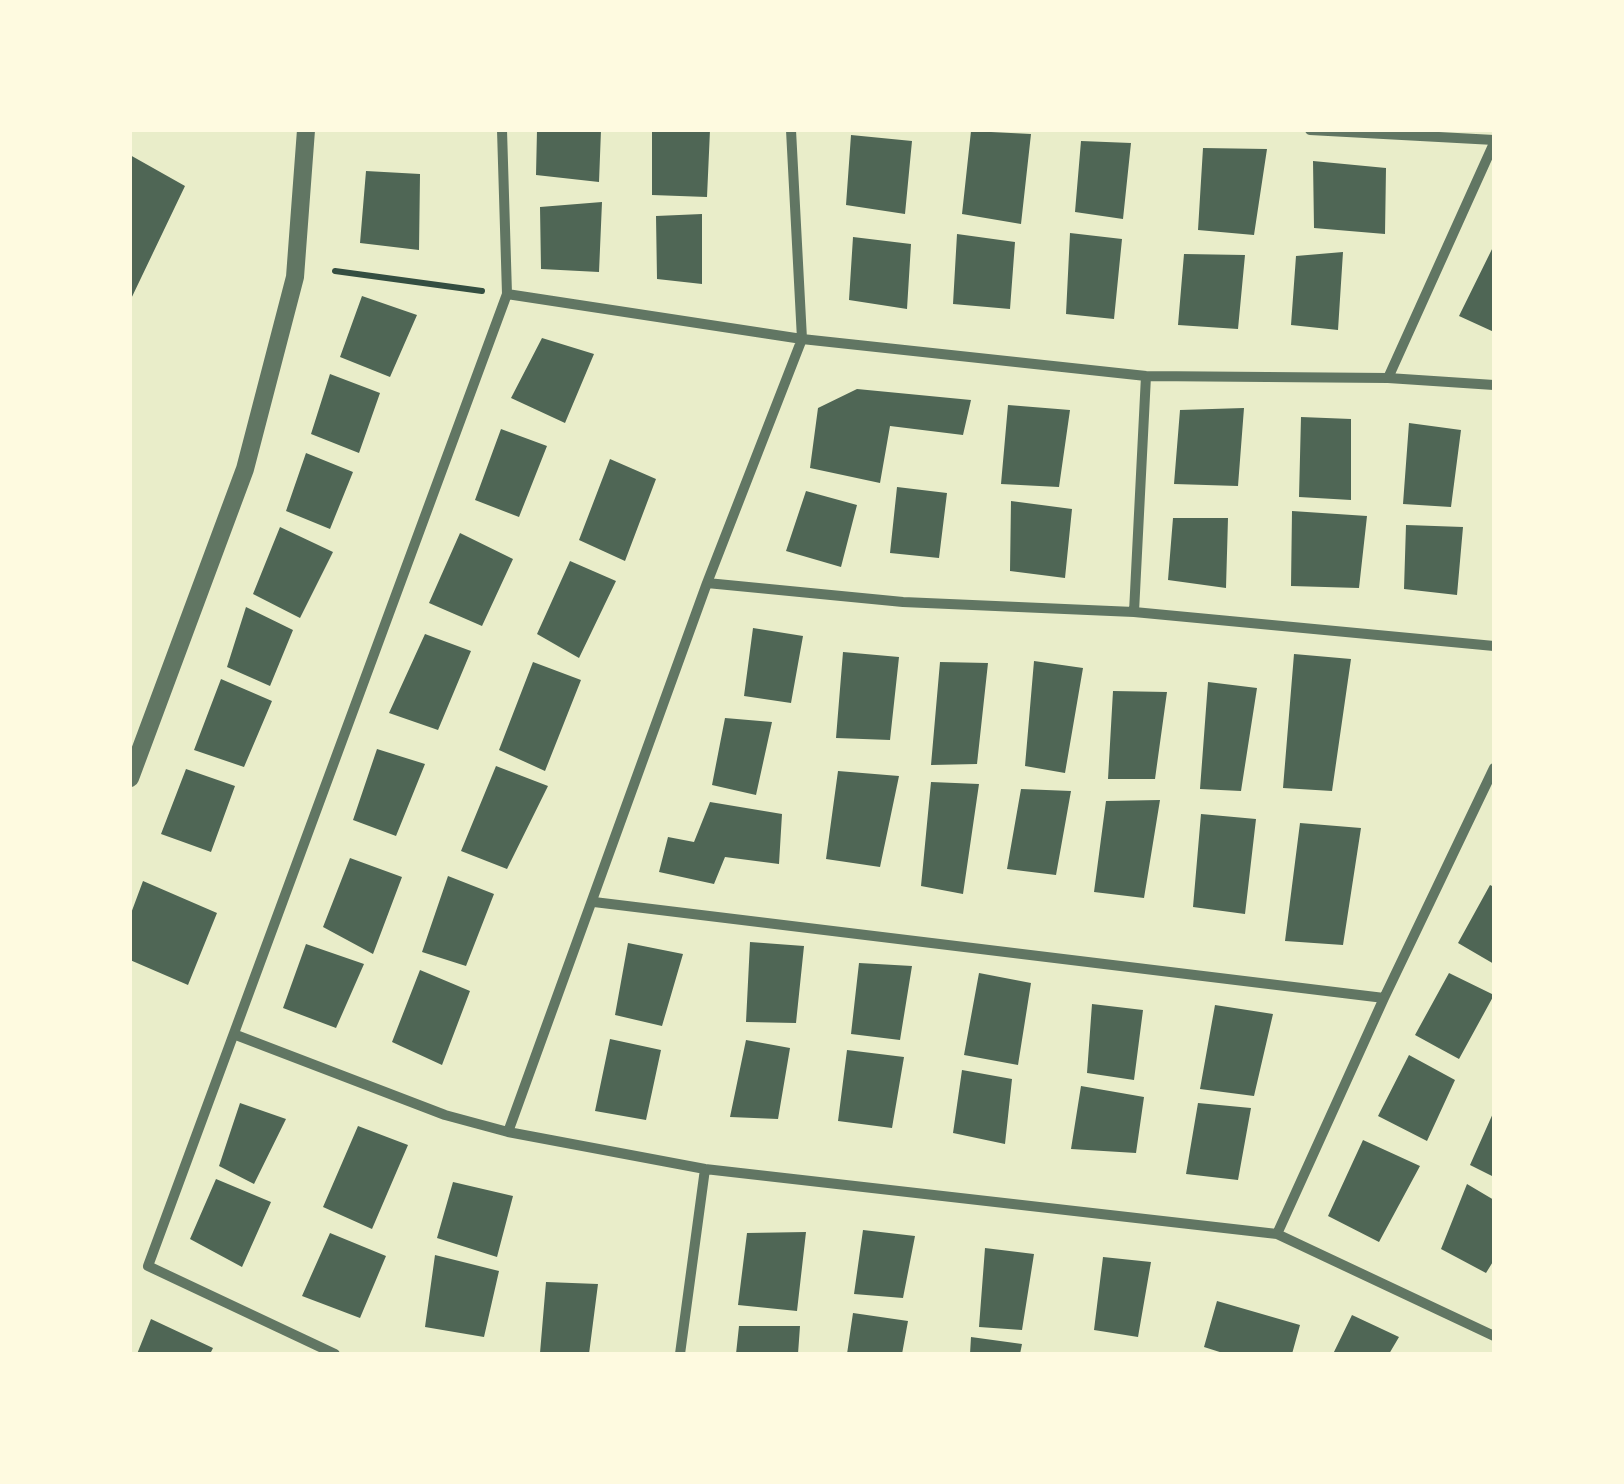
<!DOCTYPE html>
<html>
<head>
<meta charset="utf-8">
<style>
	body { margin:0 }
	#map { position:relative; width:1624px; height:1484px; overflow:hidden; background:#e9edc9; font-family:Montserrat,sans-serif }
	canvas { display:block }
	.frame { position:absolute; inset:0; border:132px solid #fefae0; pointer-events:none }
</style>
</head>
<body>
<div id="map">
<canvas width="1624" height="1484"></canvas>
<div class="frame"></div>
</div>
<script>
const ctx = document.querySelector('canvas').getContext('2d');
ctx.lineJoin = 'round';
function fill(path, color) { ctx.fillStyle = color; ctx.fill(path, 'evenodd'); }
const toPath = rows => new Path2D(rows.map(r => 'M' + r).join(''));
function strokePath(path, color, width, dash) { ctx.strokeStyle = color; ctx.lineWidth = width; ctx.lineCap = dash ? 'butt' : 'round'; ctx.setLineDash(dash || []); ctx.stroke(path); }
fill(toPath([
	[537,130,601,130,599,182,536,175],
	[652,130,710,130,707,197,652,195],
	[971,131,1031,134,1021,224,962,214],
	[851,135,912,141,905,214,846,205],
	[1081,141,1131,143,1123,219,1075,212],
	[1203,148,1267,149,1254,235,1198,230],
	[130,155,185,186,130,301],
	[1313,161,1386,168,1385,234,1314,228],
	[366,171,420,174,419,250,360,243],
	[602,202,599,272,541,269,540,207],
	[702,214,702,284,657,279,656,216],
	[1070,233,1122,239,1114,319,1066,314],
	[957,234,1015,242,1010,309,953,304],
	[853,237,911,244,907,309,849,300],
	[1494,245,1494,332,1459,316],
	[1343,252,1338,330,1291,325,1296,256],
	[1184,254,1245,255,1238,329,1178,325],
	[362,296,417,315,390,377,340,357],
	[542,338,594,354,565,423,511,398],
	[330,374,380,393,359,453,311,434],
	[857,389,971,400,963,435,890,426,880,483,810,468,818,408],
	[1008,405,1070,410,1059,487,1001,484],
	[1244,408,1238,486,1174,484,1180,410],
	[1301,417,1351,419,1351,500,1299,497],
	[1409,423,1461,430,1451,507,1403,504],
	[501,429,547,446,519,517,475,500],
	[306,453,353,472,330,529,286,511],
	[610,459,656,479,625,561,579,540],
	[897,487,947,493,939,558,890,553],
	[806,491,857,505,841,567,786,551],
	[1011,501,1072,509,1065,578,1010,571],
	[1292,511,1367,516,1359,588,1291,586],
	[1173,518,1228,518,1226,588,1168,580],
	[1406,525,1463,527,1457,595,1404,589],
	[280,527,333,552,300,618,253,594],
	[460,533,513,559,482,626,429,603],
	[570,561,616,581,579,658,537,634],
	[246,607,293,630,270,686,227,667],
	[753,628,803,636,791,703,744,696],
	[425,634,471,651,438,730,389,713],
	[843,652,899,657,890,740,836,738],
	[1294,654,1351,659,1332,791,1283,788],
	[1034,661,1083,668,1065,773,1025,766],
	[533,662,581,680,545,771,499,750],
	[940,662,988,663,977,764,931,765],
	[221,679,272,701,244,767,194,750],
	[1208,682,1257,688,1241,791,1200,789],
	[1113,691,1167,692,1155,779,1108,779],
	[725,718,772,722,756,795,712,785],
	[377,749,425,764,396,836,353,820],
	[496,766,548,786,507,869,461,851],
	[186,769,235,786,211,852,161,834],
	[838,771,899,776,880,867,826,859],
	[931,782,979,784,963,894,921,886],
	[1021,789,1071,791,1056,875,1007,869],
	[1160,800,1144,898,1094,892,1106,801],
	[710,802,782,814,779,864,725,857,714,884,659,872,668,837,694,842],
	[1201,814,1256,819,1245,914,1193,907],
	[1300,823,1361,828,1343,945,1285,941],
	[350,858,402,877,373,954,323,927],
	[448,876,494,894,466,966,422,952],
	[143,881,217,913,188,985,130,960,130,916],
	[1490,885,1494,887,1494,964,1458,943],
	[750,942,804,946,796,1023,746,1022],
	[628,943,683,954,662,1026,615,1015],
	[306,944,364,964,336,1028,283,1008],
	[859,963,912,966,900,1040,851,1034],
	[420,970,470,991,442,1065,392,1042],
	[979,973,1031,983,1018,1065,964,1055],
	[1449,973,1494,995,1459,1059,1415,1035],
	[1092,1004,1143,1010,1134,1080,1087,1073],
	[1215,1005,1273,1014,1254,1096,1200,1089],
	[610,1039,661,1050,646,1120,595,1111],
	[746,1040,790,1048,778,1119,730,1117],
	[847,1050,904,1057,892,1128,838,1121],
	[1409,1055,1455,1080,1427,1141,1378,1116],
	[962,1070,1012,1079,1005,1144,953,1133],
	[1081,1086,1144,1097,1136,1153,1071,1149],
	[240,1103,286,1119,254,1184,219,1166],
	[1198,1103,1251,1108,1238,1180,1186,1174],
	[1494,1111,1494,1177,1470,1165],
	[358,1126,408,1145,372,1229,323,1207],
	[1363,1140,1420,1166,1379,1242,1328,1216],
	[216,1179,271,1202,242,1267,190,1239],
	[453,1182,513,1196,497,1257,437,1238],
	[1467,1184,1494,1200,1494,1260,1486,1273,1441,1249],
	[863,1230,915,1236,903,1298,854,1294],
	[806,1232,797,1311,738,1305,747,1233],
	[330,1233,386,1256,360,1318,302,1296],
	[985,1248,1034,1254,1022,1330,979,1327],
	[435,1255,499,1271,484,1337,425,1327],
	[1103,1257,1151,1262,1138,1337,1094,1330],
	[546,1282,598,1284,589,1354,540,1353],
	[1217,1301,1300,1325,1292,1354,1226,1354,1204,1347],
	[853,1313,908,1321,902,1354,847,1354],
	[1352,1315,1399,1337,1389,1354,1333,1354],
	[151,1319,213,1348,210,1354,137,1354],
	[739,1326,800,1326,798,1354,736,1354],
	[971,1337,1022,1344,1020,1354,970,1354]
]), '#4f6655');
strokePath(toPath([
	[335,271,482,291]
]), '#344e41', 6);
strokePath(toPath([
	[1310,130,1494,140],
	[507,294,802,339,1146,376,1388,378,1494,385],
	[1388,378,1494,143],
	[707,583,903,602,1134,612,1494,646],
	[1134,612,1146,376],
	[594,902,1384,998],
	[236,1035,445,1115,508,1132,705,1169,1277,1234,1494,1336],
	[508,1132,707,583,802,339,791,130],
	[1277,1234,1384,998,1494,768],
	[335,1354,148,1266,507,294,502,130],
	[680,1354,705,1169]
]), '#617663', 10);
strokePath(toPath([
	[130,778,245,469,295,277,306,130]
]), '#617663', 18);
</script>
</body>
</html>
